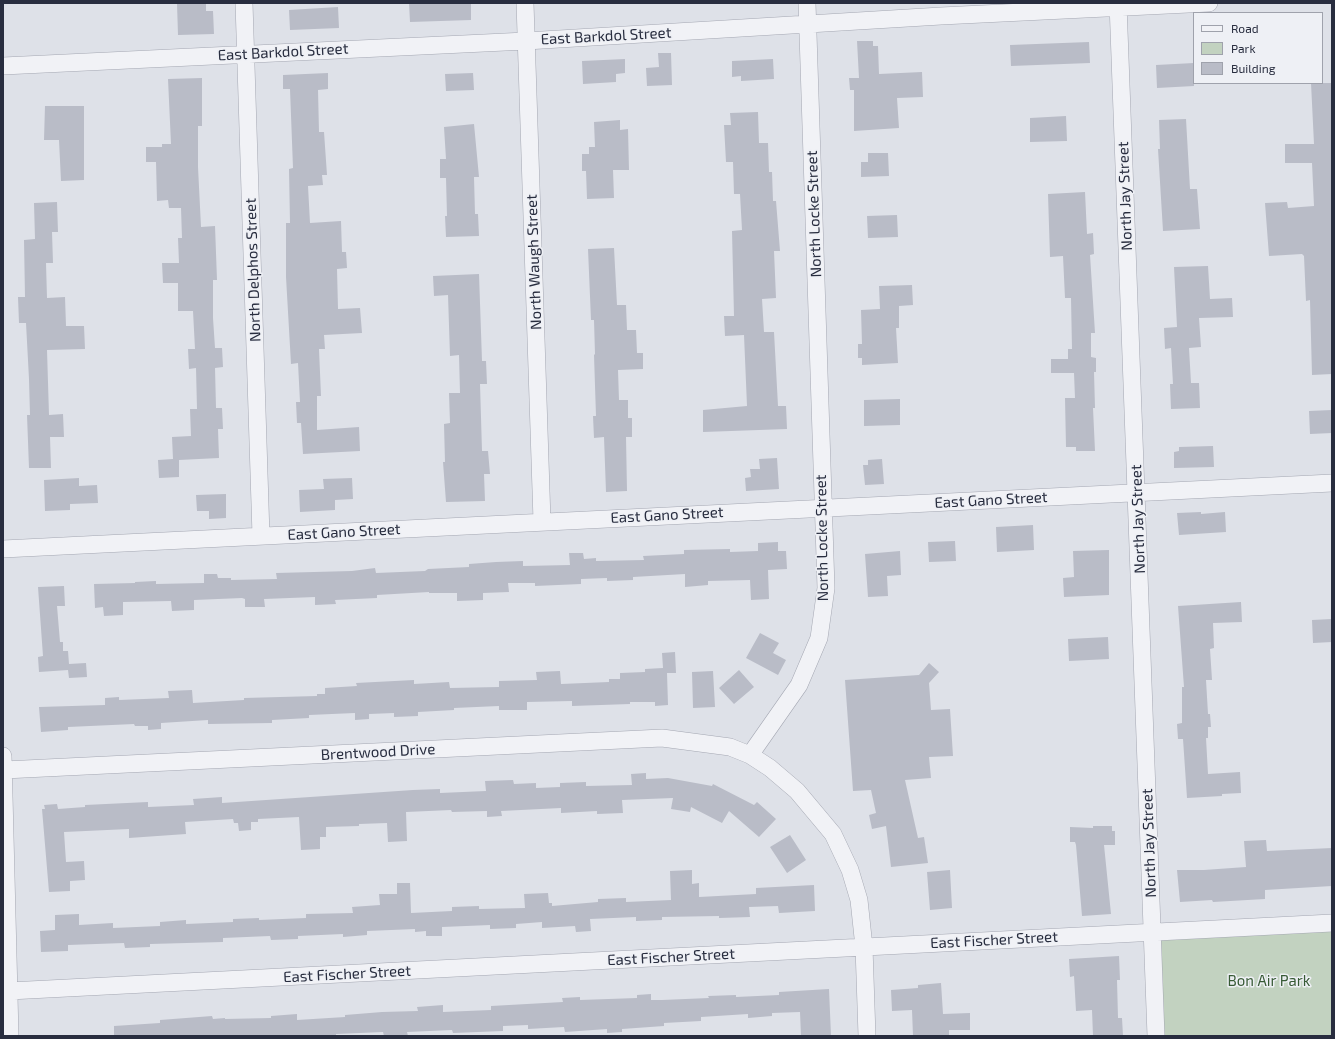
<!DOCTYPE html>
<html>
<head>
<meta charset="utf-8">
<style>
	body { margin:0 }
	#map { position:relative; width:1335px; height:1039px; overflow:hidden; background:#dee1e8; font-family:"Exo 2",sans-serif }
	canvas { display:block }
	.frame { position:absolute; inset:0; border:4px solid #282d3f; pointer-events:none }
	.legend { position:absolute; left:1193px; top:12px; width:130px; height:72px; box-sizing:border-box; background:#eef0f5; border:1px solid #9fa2ac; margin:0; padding:5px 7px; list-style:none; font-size:12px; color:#282d3f }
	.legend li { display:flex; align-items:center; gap:8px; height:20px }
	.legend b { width:20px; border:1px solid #9fa2ac }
</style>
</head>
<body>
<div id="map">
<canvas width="1335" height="1039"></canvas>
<div class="frame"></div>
<ul class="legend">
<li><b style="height:5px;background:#f1f2f6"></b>Road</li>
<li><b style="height:11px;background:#c2d2c0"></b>Park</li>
<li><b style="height:11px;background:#b9bcc7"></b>Building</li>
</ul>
</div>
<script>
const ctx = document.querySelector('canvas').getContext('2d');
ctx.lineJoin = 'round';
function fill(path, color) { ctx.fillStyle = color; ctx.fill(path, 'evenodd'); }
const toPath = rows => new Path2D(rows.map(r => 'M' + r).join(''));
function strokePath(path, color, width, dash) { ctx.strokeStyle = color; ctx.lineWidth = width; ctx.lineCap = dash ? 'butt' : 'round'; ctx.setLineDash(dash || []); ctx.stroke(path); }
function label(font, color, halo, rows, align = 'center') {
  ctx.font = font + ' "Exo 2",sans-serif'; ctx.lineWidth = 3; ctx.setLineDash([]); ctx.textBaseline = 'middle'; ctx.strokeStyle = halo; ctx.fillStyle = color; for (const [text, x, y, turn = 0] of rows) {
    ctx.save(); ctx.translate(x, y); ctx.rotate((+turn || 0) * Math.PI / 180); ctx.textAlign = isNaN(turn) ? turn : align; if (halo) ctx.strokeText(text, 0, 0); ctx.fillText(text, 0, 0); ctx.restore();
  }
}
fill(toPath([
	[1332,923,1332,1036,1156,1036,1152,931]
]), '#c2d2c0');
fill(toPath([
	[177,3,206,3,206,11,213,11,214,34,178,35],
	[409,3,471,3,471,20,410,22],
	[338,7,339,28,290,30,289,10],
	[857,41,873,41,873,46,878,46,879,74,922,72,923,97,897,98,899,128,854,131,854,90,850,90,849,78,859,78],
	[1089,42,1090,63,1011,66,1010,45],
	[658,53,671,53,672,85,647,86,646,68,659,67],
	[625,59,625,73,616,74,616,82,583,84,582,61],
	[773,59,774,79,741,81,741,76,732,77,732,61],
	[1194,63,1194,86,1157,88,1156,65],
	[328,73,328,89,318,90,319,132,324,132,327,175,322,175,323,185,308,186,310,223,341,221,342,252,346,252,347,268,337,269,338,309,360,308,362,333,324,335,325,349,319,349,321,396,317,396,317,430,359,427,360,451,303,454,301,423,297,423,296,402,300,402,298,363,291,364,286,277,286,223,290,223,289,169,293,168,290,89,283,89,283,75],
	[473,73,474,90,446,91,445,74],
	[202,78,202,126,198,126,198,167,201,227,215,226,217,280,213,280,213,318,215,348,222,348,223,367,215,368,216,408,222,408,223,429,218,429,219,458,179,460,179,477,159,478,158,460,173,459,172,437,191,436,190,409,197,409,196,368,189,369,188,349,195,349,193,311,178,311,178,283,163,283,162,263,179,263,178,238,182,238,181,208,169,208,168,200,157,201,156,162,146,162,146,147,162,147,162,144,171,144,168,79],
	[1311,83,1332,83,1332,374,1312,375,1310,300,1306,301,1304,256,1302,254,1269,256,1265,203,1287,202,1288,208,1314,206,1312,163,1285,163,1285,144,1314,144],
	[45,106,84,106,84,180,61,181,59,140,44,140],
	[758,112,759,143,768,143,769,172,772,172,773,201,776,201,780,251,774,251,776,298,762,299,764,332,774,332,778,406,786,406,787,429,703,432,703,410,747,406,744,335,725,336,724,316,734,316,732,231,742,230,740,194,734,194,733,162,726,162,724,125,731,125,730,113],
	[1066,116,1067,141,1030,142,1030,118],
	[1186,119,1190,189,1197,189,1200,229,1163,231,1158,149,1160,149,1159,120],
	[620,120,620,130,628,129,629,170,613,170,614,198,587,199,586,171,582,171,582,154,589,154,589,147,595,147,594,122],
	[474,124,479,177,474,177,475,214,478,214,479,236,446,237,445,216,447,216,446,178,440,178,440,159,446,159,444,127],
	[868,153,888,153,889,176,861,177,861,162,868,162],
	[1085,192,1087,234,1093,233,1094,254,1090,255,1095,333,1091,333,1091,357,1096,358,1096,372,1094,372,1095,408,1093,408,1095,451,1076,451,1076,447,1066,447,1065,398,1075,398,1074,373,1051,373,1051,359,1068,359,1068,349,1072,349,1071,298,1065,298,1063,256,1050,257,1048,194],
	[57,202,58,232,52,232,53,263,46,263,47,298,65,297,66,326,84,326,85,349,47,350,49,415,63,414,64,437,50,437,51,468,29,468,27,415,30,415,29,379,26,323,19,323,18,297,25,297,24,240,35,239,34,203],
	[897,215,898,237,868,238,867,216],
	[614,248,617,305,626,305,627,330,636,330,637,353,643,353,643,369,618,370,619,400,628,400,628,418,632,418,632,437,626,437,627,491,606,492,604,437,594,438,593,416,596,416,594,355,595,354,594,320,591,320,588,249],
	[1208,266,1210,299,1232,298,1233,317,1199,318,1201,347,1189,348,1191,383,1199,383,1200,408,1171,409,1170,384,1173,384,1171,348,1165,349,1164,328,1177,327,1174,267],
	[479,274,482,361,486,361,487,384,480,384,482,451,488,451,490,474,484,474,485,501,446,502,443,462,445,462,444,424,450,423,449,393,460,393,459,355,450,356,448,295,434,296,433,276],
	[912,285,913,305,899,306,899,328,896,328,898,363,862,365,862,358,858,358,858,344,862,344,861,310,880,309,879,286],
	[900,399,900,425,864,426,864,400],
	[1332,410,1332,433,1310,434,1309,411],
	[1213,446,1214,467,1174,468,1174,452,1179,451,1179,447],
	[777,458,779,489,746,491,745,478,751,477,750,469,760,469,759,459],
	[882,459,884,484,865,485,863,465,868,465,868,460],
	[79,478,79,486,97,485,98,503,70,504,70,510,45,511,44,480],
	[352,478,353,499,335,500,335,510,300,512,299,490,324,489,323,479],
	[226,494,226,518,209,519,209,511,197,511,196,495],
	[1201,512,1201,514,1225,512,1226,532,1179,535,1177,513],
	[1033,525,1034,550,997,552,996,527],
	[955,541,956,561,929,562,928,542],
	[778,542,778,551,786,551,787,569,768,570,769,599,751,600,750,580,708,581,708,585,685,587,685,574,633,577,633,580,607,581,607,578,581,579,581,584,535,586,535,583,508,583,509,592,483,593,483,600,457,601,457,593,429,593,429,592,377,595,377,598,335,600,336,604,315,605,315,597,264,599,265,607,245,607,245,599,242,598,194,600,194,610,172,611,171,601,123,602,123,615,104,616,103,607,95,608,94,584,135,583,135,582,156,581,156,584,204,583,204,574,217,574,218,578,231,578,231,580,277,579,276,573,352,571,375,568,376,573,425,571,428,569,469,567,469,564,496,562,523,561,523,566,570,565,569,553,583,553,584,559,596,558,596,561,644,560,643,556,684,554,684,550,730,549,730,552,758,551,758,543],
	[1109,550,1109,595,1064,597,1063,578,1074,577,1073,551],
	[900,551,901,575,887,576,888,596,868,597,865,554],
	[64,586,65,606,57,606,60,642,63,642,63,651,68,651,69,664,86,663,87,677,69,678,68,670,39,672,38,657,43,656,38,587],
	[1241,602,1242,622,1213,623,1214,648,1210,649,1212,680,1206,680,1208,714,1210,714,1211,727,1208,727,1208,738,1206,738,1208,774,1240,772,1241,793,1222,794,1222,796,1187,798,1183,739,1178,739,1177,724,1182,723,1182,687,1184,687,1178,606],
	[1332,619,1332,642,1313,643,1312,620],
	[760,633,779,643,773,653,786,660,778,675,746,658],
	[1108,637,1109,659,1069,661,1068,639],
	[675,652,676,673,667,673,668,705,655,706,655,702,630,702,630,704,572,706,572,701,527,702,527,710,499,710,499,706,454,708,454,710,418,712,418,716,394,717,394,713,369,714,369,719,355,720,355,713,309,715,309,718,272,720,272,723,208,724,208,720,161,723,161,729,148,730,148,726,135,726,134,724,68,727,68,730,41,732,39,707,105,705,105,698,119,697,119,700,169,698,168,691,192,690,193,703,244,700,244,698,317,696,317,694,325,694,325,688,357,686,356,683,414,680,414,684,449,682,450,688,499,687,499,681,537,680,536,672,560,671,561,684,609,682,609,679,620,679,620,673,645,672,645,669,663,668,662,653],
	[929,663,939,672,929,683,931,710,950,709,953,756,929,757,931,778,905,780,918,838,924,837,928,863,891,867,886,826,872,829,869,815,876,813,871,790,853,791,845,680,919,675],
	[739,670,754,687,734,704,719,688],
	[713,671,715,707,693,708,692,672],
	[646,773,646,779,668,778,712,786,713,784,754,805,757,802,776,819,759,837,729,811,722,823,691,807,690,812,671,809,673,798,622,800,623,813,597,814,597,811,561,813,561,808,501,811,502,816,487,817,487,811,452,812,451,810,406,812,407,841,388,842,387,823,359,824,359,826,326,827,326,837,320,837,320,849,301,850,299,817,258,819,258,822,251,822,251,830,239,831,238,823,234,823,233,819,185,822,186,834,129,838,129,829,64,832,66,862,84,861,85,880,70,881,70,891,49,892,42,809,45,809,44,805,57,804,58,809,85,807,85,805,148,802,148,807,194,805,193,799,222,797,222,803,413,790,440,789,440,793,486,791,485,781,513,780,514,784,536,783,536,788,560,787,560,783,586,782,586,786,632,785,631,774],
	[1093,826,1112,826,1112,831,1115,831,1115,845,1104,845,1111,914,1082,916,1076,845,1075,842,1070,842,1070,827,1093,828],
	[790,835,806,860,787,873,770,847],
	[1266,840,1267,851,1332,848,1332,886,1265,890,1265,899,1213,902,1212,900,1180,902,1177,870,1204,870,1246,867,1244,841],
	[692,870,692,884,699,883,699,897,756,894,756,888,814,885,815,911,779,913,778,906,749,907,750,917,719,918,719,916,662,917,662,920,636,921,636,917,590,919,591,931,576,932,575,926,542,928,542,922,516,924,516,928,490,929,490,925,442,927,442,936,426,936,426,931,415,932,415,929,367,931,367,935,343,937,343,934,298,936,298,939,271,940,270,936,223,938,223,942,150,944,150,947,125,948,124,943,68,945,68,951,41,952,40,931,55,930,55,915,79,914,79,925,113,923,113,928,160,926,160,922,186,920,186,924,233,922,233,919,259,918,259,920,306,918,306,914,353,913,352,907,380,905,379,894,397,894,397,883,410,883,411,913,452,911,452,907,479,906,479,909,525,908,524,894,548,893,549,903,552,903,552,906,598,902,598,899,626,898,626,902,671,900,670,871],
	[950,870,952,908,930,910,927,872],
	[1119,956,1120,980,1117,980,1118,1018,1122,1018,1123,1036,1093,1036,1092,1010,1076,1011,1074,976,1070,977,1069,959],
	[941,983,943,1014,970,1013,970,1030,949,1030,949,1036,913,1036,912,1010,892,1011,891,990,918,988,918,985],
	[829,989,831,1036,801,1036,800,1012,772,1013,772,1016,748,1018,748,1014,701,1017,701,1021,664,1023,664,1026,622,1029,622,1032,607,1033,607,1029,565,1032,564,1027,528,1029,528,1025,503,1026,503,1031,453,1033,452,1030,407,1032,408,1036,384,1036,383,1032,336,1034,336,1036,114,1036,114,1026,160,1023,160,1020,212,1016,213,1019,225,1018,225,1019,271,1018,271,1016,297,1014,297,1020,345,1017,345,1015,382,1012,418,1011,417,1007,443,1005,443,1012,491,1010,491,1006,563,1002,562,998,580,997,580,1000,637,998,637,995,651,994,651,1000,662,1000,709,998,708,996,736,995,736,997,779,995,779,992]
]), '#b9bcc7');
const minor = toPath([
	[244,3,261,536],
	[525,3,542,521],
	[1118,3,1156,1036],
	[3,66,526,41,941,16,1209,3],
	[3,549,1332,483],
	[750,755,799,685,819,638,826,588,807,3],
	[3,756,10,1036],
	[4,770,662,738,730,747,750,755,770,768,797,791,833,834,850,870,859,900,864,947,867,1036],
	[9,991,1332,923]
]);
strokePath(minor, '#a4a7b2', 18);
strokePath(minor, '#f1f2f6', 17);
label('15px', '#282d3f', '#eef0f5', [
	["East Barkdol Street",606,36,-3],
	["East Barkdol Street",283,52,-3],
	["North Jay Street",1125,196,-92],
	["North Locke Street",814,214,-92],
	["North Waugh Street",534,262,-92],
	["North Delphos Street",253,270,-92],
	["East Gano Street",991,500,-3],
	["East Gano Street",667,515,-3],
	["North Jay Street",1138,519,-92],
	["East Gano Street",344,532,-3],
	["North Locke Street",822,538,-91],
	["Brentwood Drive",378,752,-3],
	["North Jay Street",1149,843,-92],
	["East Fischer Street",994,940,-3],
	["East Fischer Street",671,957,-3],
	["East Fischer Street",347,974,-3]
]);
label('15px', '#375a35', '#eef0f5', [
	["Bon Air Park",1269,981]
]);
</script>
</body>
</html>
